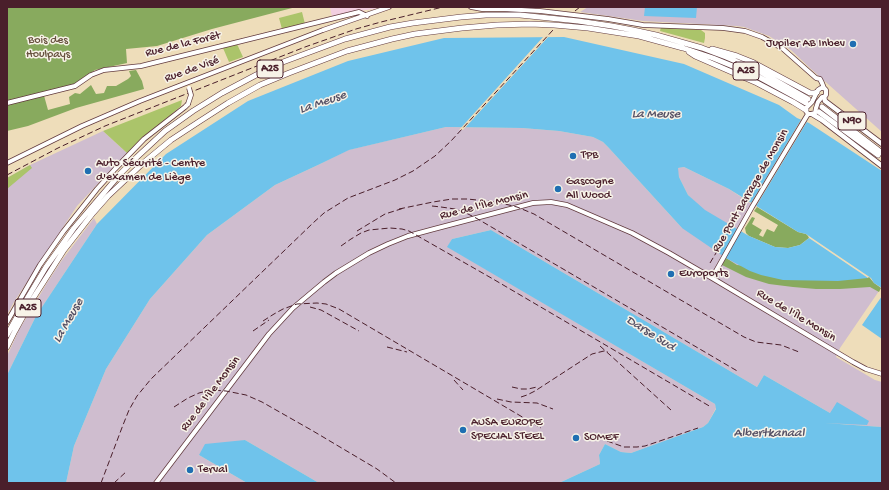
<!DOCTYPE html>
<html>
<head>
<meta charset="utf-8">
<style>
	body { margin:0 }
	#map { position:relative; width:889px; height:490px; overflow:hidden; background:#eeddba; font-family:"Gochi Hand",sans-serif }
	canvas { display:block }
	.frame { position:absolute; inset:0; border:8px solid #4a1f2b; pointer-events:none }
</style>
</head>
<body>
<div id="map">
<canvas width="889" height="490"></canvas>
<div class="frame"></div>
</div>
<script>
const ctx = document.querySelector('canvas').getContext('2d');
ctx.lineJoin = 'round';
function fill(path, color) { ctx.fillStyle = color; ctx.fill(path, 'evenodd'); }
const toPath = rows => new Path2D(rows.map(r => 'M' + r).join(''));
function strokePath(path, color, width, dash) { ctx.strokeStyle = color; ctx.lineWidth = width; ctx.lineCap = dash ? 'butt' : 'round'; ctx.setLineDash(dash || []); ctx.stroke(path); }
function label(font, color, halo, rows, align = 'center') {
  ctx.font = font + ' "Gochi Hand",sans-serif'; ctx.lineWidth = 3; ctx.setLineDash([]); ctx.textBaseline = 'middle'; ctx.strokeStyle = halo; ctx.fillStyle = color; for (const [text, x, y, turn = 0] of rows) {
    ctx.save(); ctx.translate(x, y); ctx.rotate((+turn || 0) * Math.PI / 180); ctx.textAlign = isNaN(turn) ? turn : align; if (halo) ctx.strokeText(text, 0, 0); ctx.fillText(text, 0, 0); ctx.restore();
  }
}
fill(toPath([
	[330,7,381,7,374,9,360,11,332,17]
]), '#f2cfe1');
fill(toPath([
	[588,7,882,7,882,132,811,69,791,50,769,36,744,27,736,26,643,21,580,12],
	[446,127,522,128,559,131,593,137,603,142,608,147,682,228,694,201,688,195,679,177,677,168,684,167,729,189,753,205,722,255,868,278,869,277,874,283,881,288,840,348,836,357,875,380,882,382,882,427,824,423,837,402,830,413,764,375,757,387,491,230,452,239,448,247,715,404,716,408,708,423,703,427,631,453,621,452,605,444,599,455,600,464,559,483,319,483,245,440,199,455,247,483,66,483,74,446,106,369,150,299,207,235,275,185,318,165,348,150],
	[103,131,127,153,77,206,14,302,7,315,7,178,30,165],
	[94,218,97,224,36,316,7,375,7,356,19,330,47,283,62,260]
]), '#cfbdcf');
fill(toPath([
	[302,12,305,24,282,29,279,18],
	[661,27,701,30,705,33,705,38,704,43,660,31],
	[237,44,243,57,229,62,223,48],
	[182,100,181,106,127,153,103,131],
	[30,165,32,168,7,189,7,178]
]), '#abc46a');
fill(toPath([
	[7,7,296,7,212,29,157,46,126,49,127,63,95,70,73,85,43,92,48,110,70,104,69,97,75,93,80,94,91,85,96,94,104,93,107,86,116,86,128,79,131,76,129,71,136,70,142,81,144,89,76,108,28,126,7,131],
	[757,207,798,232,806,234,808,236,809,238,800,245,788,248,775,247,749,236,746,233,745,228,752,217,755,218,752,224,762,230,759,235,763,237,767,229,774,232,778,225,754,211],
	[726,258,737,265,868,278,869,277,874,283,881,288,879,292,870,287,840,289,816,289,793,287,769,284,746,277,722,265]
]), '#88aa5e');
fill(toPath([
	[645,7,697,7,696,18,644,16],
	[564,37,684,64,779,105,797,118,809,123,882,171,882,288,874,283,871,278,806,234,798,232,729,189,684,167,678,168,679,177,688,195,705,210,749,236,775,247,788,248,800,245,809,238,868,278,838,281,783,280,761,275,750,271,726,258,682,228,608,147,603,142,593,137,559,131,522,128,446,127,349,150,318,165,275,185,207,235,150,299,106,369,74,446,66,483,7,483,7,375,36,316,97,224,166,154,248,101,348,61,444,38],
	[491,230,757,387,764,375,830,413,837,402,869,421,867,425,825,423,882,427,882,483,559,483,600,464,599,455,605,444,621,452,631,453,703,427,708,423,716,409,715,404,447,247,452,239],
	[882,296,882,339,862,325],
	[245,440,319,483,247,483,199,455,205,444]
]), '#6fc3eb');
fill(toPath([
	[544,36,549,36,463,130,459,130],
	[802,118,808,120,755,208,750,205]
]), '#eeddba');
const secondary = toPath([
	[471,7,482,9,503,9,540,11,608,19,643,25,723,28,745,31,762,37,782,48,816,78,820,79,822,83,824,88],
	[821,88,824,88,826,90,826,95,824,97,822,97,818,102,816,108,815,113,812,114,808,114,806,111,806,108,812,102,818,90,821,88],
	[7,103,75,86,91,75,104,70,141,66,359,12,367,16],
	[7,163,82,126,140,101,323,30,389,7],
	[712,278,752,207,808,114],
	[7,322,40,265,63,232,97,189,115,169,144,139,185,107,188,104],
	[156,483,269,334,293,308,324,282,336,273,369,253,388,244,408,236,434,229,533,203,551,202,567,205,632,233,669,253,712,278,853,362,866,369,882,374]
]);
const primary = toPath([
	[824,97,825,101,882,144],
	[812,114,822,120,882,166]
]);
const highway = toPath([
	[712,49,737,56,752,62,810,93,814,93,817,92],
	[689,52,695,56,757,83,793,102,806,110],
	[822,107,882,153],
	[819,112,878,155],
	[7,335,28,297,46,267,74,228,120,174,137,157,165,131,193,111,222,93,256,75,283,62,345,39,390,27,413,23,461,17,486,15,520,15,578,21,612,26,633,30,656,35,702,48,726,57,759,71,808,99],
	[7,347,15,331,32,300,64,250,93,213,108,196,142,164,171,140,200,121,228,103,260,85,289,73,347,51,392,39,415,34,462,28,497,25,530,24,554,25,588,28,639,36,683,48,713,58,757,76,792,95,806,103]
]);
strokePath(secondary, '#633c40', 5.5);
strokePath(primary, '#633c40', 6);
strokePath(highway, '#633c40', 6);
strokePath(secondary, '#fff', 4);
strokePath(primary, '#fff', 4.5);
strokePath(highway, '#fff', 5);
strokePath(toPath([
	[575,11,580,7],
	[7,175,58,148,105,126,305,47,356,29,381,22,443,7],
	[432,206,441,207,455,209,464,212,476,218,739,372],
	[399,209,433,202,452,199,467,199,497,202,517,207,534,214,544,220,744,337,756,342,781,345,799,352],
	[357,231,385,214,404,208],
	[341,246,351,239,361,233,369,230,390,228,402,229,409,231,493,279,711,407],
	[710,263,734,223],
	[310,307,321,310,359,331],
	[263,321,274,314,283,309,297,304,317,303,326,304,339,309,541,428],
	[253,331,269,320],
	[600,346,671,410],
	[387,347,407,352],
	[454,380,463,390],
	[512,387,521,389,528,389,537,387],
	[521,397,527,395,535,391,592,354,604,351,608,352],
	[497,399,511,402,537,403,553,409],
	[174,407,188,398,199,393,211,390,226,391,246,395,262,402,313,431,377,469,396,483],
	[607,441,624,447,637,447,645,446,698,428],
	[101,483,123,425,129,410,137,396,151,379,313,223,324,213,348,198,395,180,413,171,435,156,451,141,553,30],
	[114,483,127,471]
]), '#4a1f2b', 1, [6, 3]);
const secondaryBridge = toPath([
	[188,104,191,95,189,88]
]);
strokePath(secondaryBridge, '#633c40', 5.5, []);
strokePath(secondaryBridge, '#fff', 4);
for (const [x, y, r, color] of [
	[853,44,4,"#1f6fb2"],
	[573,156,4,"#1f6fb2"],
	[88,171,4,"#1f6fb2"],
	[558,189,4,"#1f6fb2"],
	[671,274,4,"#1f6fb2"],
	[463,430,4,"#1f6fb2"],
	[576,438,4,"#1f6fb2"],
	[190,470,4,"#1f6fb2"]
]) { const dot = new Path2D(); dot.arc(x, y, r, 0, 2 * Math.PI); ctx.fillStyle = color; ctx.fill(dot); strokePath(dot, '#f7f3e8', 1.5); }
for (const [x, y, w] of [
	[270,69,26],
	[746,71,26],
	[852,121,28],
	[28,308,26]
]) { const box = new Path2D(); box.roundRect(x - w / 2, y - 9, w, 18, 3); ctx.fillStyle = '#f7f3e8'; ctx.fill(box); strokePath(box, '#4a1f2b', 1); }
label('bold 11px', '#4a1f2b', null, [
	["A25",270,69],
	["A25",746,71],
	["N90",852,121],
	["A25",28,308]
]);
label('12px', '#67513e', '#f7f3e8', [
	["Bois des",48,41],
	["Houlpays",48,55]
]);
label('12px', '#4a1f2b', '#f7f3e8', [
	["Jupiler AB Inbev",845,44,"right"],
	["TPB",581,156],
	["Auto Sécurité - Centre",96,164],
	["d'examen de Liège",96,178],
	["Gascogne",566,182],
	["All Wood",566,196],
	["Euroports",679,274],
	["AUSA EUROPE",471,423],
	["SPECIAL STEEL",471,437],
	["SOMEF",584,438],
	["Terval",198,470]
], 'left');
label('12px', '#4a1f2b', '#f7f3e8', [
	["Rue de la Forêt",183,45,-14],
	["Rue de Visé",192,70,-20],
	["Rue Pont Barrage de Monsin",751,191,-60],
	["Rue de l'Île Monsin",484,206,-14],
	["Rue de l'Île Monsin",796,316,31],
	["Rue de l'Île Monsin",211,394,-53]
]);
label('italic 13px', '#555065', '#f7f3e8', [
	["La Meuse",323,103,-19],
	["La Meuse",656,115],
	["La Meuse",69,321,-60],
	["Darse Sud",650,334,32],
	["Albertkanaal",769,434]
]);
</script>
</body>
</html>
